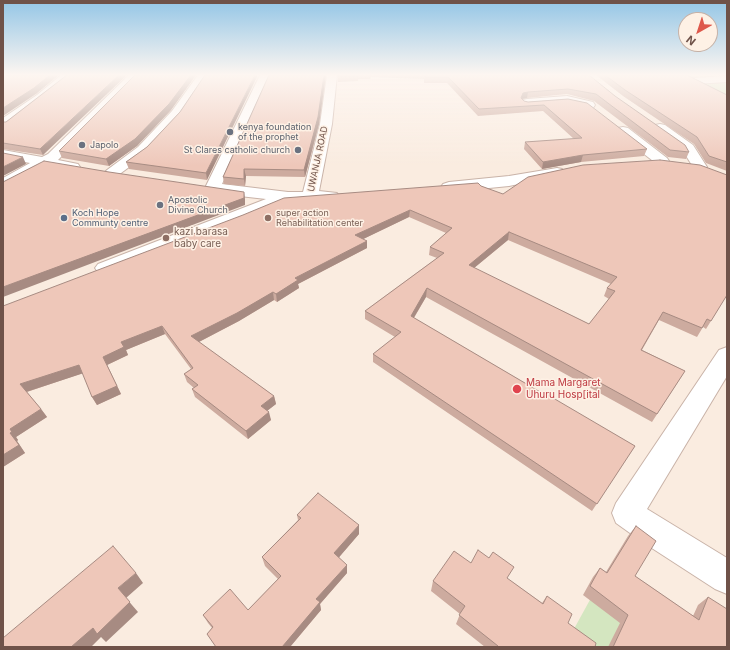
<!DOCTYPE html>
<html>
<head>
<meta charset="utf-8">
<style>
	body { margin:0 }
	#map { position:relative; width:730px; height:650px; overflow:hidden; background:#faece0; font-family:Inter,sans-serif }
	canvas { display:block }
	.frame { position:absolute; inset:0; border:4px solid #6f5249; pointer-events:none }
	.north { position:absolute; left:678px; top:12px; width:40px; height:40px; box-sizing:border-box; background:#fef1e5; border:1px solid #c5b1a7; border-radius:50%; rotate:219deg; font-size:11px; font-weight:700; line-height:16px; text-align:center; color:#6f5249 }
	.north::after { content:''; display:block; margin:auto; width:14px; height:18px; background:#de584b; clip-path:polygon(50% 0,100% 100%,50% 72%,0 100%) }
</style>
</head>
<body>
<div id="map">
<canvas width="730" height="650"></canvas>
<div class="frame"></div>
<div class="north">N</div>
</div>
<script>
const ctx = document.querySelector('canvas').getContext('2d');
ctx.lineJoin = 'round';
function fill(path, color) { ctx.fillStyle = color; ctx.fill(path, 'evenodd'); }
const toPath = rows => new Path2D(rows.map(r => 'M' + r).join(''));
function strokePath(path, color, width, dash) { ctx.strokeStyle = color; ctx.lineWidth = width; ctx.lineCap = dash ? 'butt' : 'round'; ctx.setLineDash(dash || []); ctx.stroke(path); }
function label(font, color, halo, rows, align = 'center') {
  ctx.font = font + ' Inter,sans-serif'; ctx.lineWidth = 3; ctx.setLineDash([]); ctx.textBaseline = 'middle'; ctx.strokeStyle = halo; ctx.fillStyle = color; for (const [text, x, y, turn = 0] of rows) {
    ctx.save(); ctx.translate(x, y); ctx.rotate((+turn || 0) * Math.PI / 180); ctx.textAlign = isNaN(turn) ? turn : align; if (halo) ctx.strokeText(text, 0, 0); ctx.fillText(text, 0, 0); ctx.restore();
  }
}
fill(toPath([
	[653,75,727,75,727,115],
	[602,578,727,647,564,647]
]), '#d4e6c0');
const minor = toPath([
	[64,75,68,76,69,78,68,80,45,99,8,127,3,128,3,118,37,95,60,76,64,75],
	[129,75,140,75,58,160,78,164,80,167,78,170,73,171,46,166,8,187,3,189,3,178,30,163,3,158,3,150,42,157,48,154,129,75],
	[198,75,208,75,180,117,161,139,148,153,117,176,112,178,107,176,104,173,107,170,138,147,172,111,198,75],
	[260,75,270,75,222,184,288,192,303,192,320,124,327,75,337,75,332,124,319,191,337,193,339,196,337,199,283,204,112,272,105,274,98,272,95,268,98,264,266,199,213,193,207,191,205,188,260,75],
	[727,76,727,82,694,84,689,81,694,78,727,76],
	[567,96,593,102,595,105,593,108,589,109,567,104,527,107,523,106,521,103,523,100,527,99,567,96],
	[660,124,665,125,693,145,707,167,705,170,700,171,695,170,683,151,655,131,654,128,655,125,660,124],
	[623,127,628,128,667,158,669,161,667,164,662,165,657,164,618,134,616,131,618,128,623,127],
	[557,168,562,169,564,172,562,175,509,186,449,192,443,190,441,187,443,184,449,182,509,176,557,168],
	[727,347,727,376,647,509,727,558,727,594,715,589,644,543,616,523,612,513,616,503,719,350,727,347]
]);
strokePath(minor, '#c9b3a8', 2);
fill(minor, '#fff');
fill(toPath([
	[67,75,43,155,3,149,3,122,6,122],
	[135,75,196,75,171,110,137,146,109,166,62,158,59,151],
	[205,75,207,180,129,169,126,162,147,147,180,112],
	[269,75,326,75,319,124,305,177,246,176,245,186,224,184,223,177],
	[338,75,589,75,615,96,689,152,686,159,668,157,594,101,567,94,527,98,522,99,524,101,528,102,568,99,647,149,644,156,581,162,542,169,524,149,525,142,574,139,543,111,478,116,447,83,424,83,424,79,371,77,370,79,358,79,358,81,338,82],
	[596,75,687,75,727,95,727,171,706,163,694,144,623,96],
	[481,186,727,295,706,329,703,327,697,337,659,320,642,350,685,371,652,422,426,297,414,318,547,396,635,446,592,511,373,362,373,354,395,337,365,319,365,311,437,258,429,255,430,247,446,233,409,217,363,239,367,241,367,248,298,284,299,288,277,302,274,300,239,321,199,342,274,396,276,404,267,411,271,420,248,439,195,397,192,389,194,388,187,382,184,374,191,369,165,334,126,350,128,355,107,365,121,394,97,405,92,397,83,373,27,392,41,409,47,417,16,437,18,440,17,441,25,453,3,467,3,306],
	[508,240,611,284,607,288,604,296,609,299,589,324,474,268],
	[297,515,359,534,339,557,347,573,320,604,321,610,290,647,216,647,207,634,212,628,208,623,203,615,248,610,278,579,265,566,262,557,298,520],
	[636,526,635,576,693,616,698,605,708,597,727,647,608,647,620,623,583,595,593,577,600,568,606,572,628,536],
	[508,579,542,603,547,596,568,623,595,647,485,647,456,624,460,614,431,591,433,581]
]), '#cdab9f');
fill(toPath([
	[50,75,59,75,36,94,3,116,3,108],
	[119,75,127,75,43,155,40,149],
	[191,75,196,75,171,110,137,146,109,166,106,159],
	[255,75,258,75,207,180,206,173],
	[324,75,326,75,319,124,305,177,304,170],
	[528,92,527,98,522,99,521,98,523,93],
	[583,155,581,162,542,169,543,162],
	[23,157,26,164,3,176,3,167],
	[244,169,246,176,245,186,244,179],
	[244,192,245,199,245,205,3,297,3,287],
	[410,210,409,217,355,243,355,235],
	[509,232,508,240,468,273,469,265],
	[367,241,367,248,298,284,299,288,277,302,276,294,295,278],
	[427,288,426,297,410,324,411,316],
	[273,292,274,300,239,321,193,345,191,336],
	[162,326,165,334,126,350,128,355,107,365,121,394,97,405,92,397,103,357,121,342],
	[79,365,84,373,26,392,20,384],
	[274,396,276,404,263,414,261,406],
	[41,409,47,417,16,437,18,440,17,441,25,453,3,467,3,455,10,429],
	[269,412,271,420,248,439,246,431],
	[359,525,359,534,335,562,334,553],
	[347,565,347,573,320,604,321,610,290,647,282,647,316,599],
	[136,573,143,583,126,598,138,612,106,642,101,637,91,647,71,647,118,588]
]), '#a78b82');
const building = toPath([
	[3,75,50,75,34,88,3,108,3,75],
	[67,75,119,75,40,149,3,143,3,122,6,122,67,75],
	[135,75,191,75,169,104,135,139,106,159,59,151,135,75],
	[205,75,255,75,206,173,126,162,147,147,180,112,205,75],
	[269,75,324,75,318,117,304,170,244,169,244,179,223,177,269,75],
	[338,75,358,75,358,76,338,76,338,75],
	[425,75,589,75,615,96,685,145,689,152,670,150,596,94,568,89,528,92,523,93,521,98,524,101,528,102,568,99,587,103,647,149,583,155,543,162,525,142,582,138,544,105,479,109,448,77,425,77,425,75],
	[605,75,687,75,727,95,727,162,709,156,697,137,625,90,605,75],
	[3,153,23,157,3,167,3,153],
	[660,160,700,165,727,175,727,295,711,321,707,319,702,328,663,312,641,350,685,371,657,414,427,288,411,316,547,396,548,395,635,446,597,504,373,354,401,332,365,311,444,253,430,247,452,228,410,210,355,235,367,241,295,278,298,280,276,294,273,292,237,313,191,336,274,396,261,406,269,412,246,431,192,389,198,385,184,374,193,368,162,326,121,342,124,347,103,357,117,386,92,397,79,365,20,384,41,409,10,429,12,432,10,433,19,445,3,455,3,306,243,215,284,198,478,183,481,186,503,194,528,177,583,165,660,160],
	[509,232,617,277,607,288,615,291,589,324,469,265,509,232],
	[44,161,109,172,244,192,244,198,3,287,3,182,44,161],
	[318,493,359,525,334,553,347,565,316,599,320,602,282,647,216,647,207,634,213,627,203,615,230,589,248,610,281,576,262,557,301,518,297,515,318,493],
	[636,526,656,541,635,576,699,620,708,597,727,609,727,647,613,647,628,615,590,586,600,568,607,573,636,526],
	[113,546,136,573,118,588,130,602,97,634,93,628,71,647,3,647,3,638,113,546],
	[478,550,489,558,493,552,514,567,507,578,543,604,547,596,572,614,568,623,596,643,595,647,498,647,498,646,459,615,465,606,433,581,454,551,471,563,478,550]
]);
fill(building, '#eec7b9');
strokePath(building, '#a78b82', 1);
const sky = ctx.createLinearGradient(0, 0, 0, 166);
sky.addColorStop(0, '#94c6e6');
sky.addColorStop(0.45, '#fdf6f1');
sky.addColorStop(1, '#fdf6f100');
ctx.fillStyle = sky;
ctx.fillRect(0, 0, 730, 166);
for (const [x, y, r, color] of [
	[230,132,4,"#6b7280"],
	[82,145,4,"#6b7280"],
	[298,150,4,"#6b7280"],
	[160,205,4,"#6b7280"],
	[64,218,4,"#5c6f8a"],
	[268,218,4,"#8d6e63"],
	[166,238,4,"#8d6e63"],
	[517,389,5,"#e0444e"]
]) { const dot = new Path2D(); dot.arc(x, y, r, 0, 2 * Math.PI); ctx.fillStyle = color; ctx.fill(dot); strokePath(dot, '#fef1e5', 1.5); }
label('9px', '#5b616d', '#fef1e5', [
	["kenya foundation",238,127],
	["of the prophet",238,137],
	["Japolo",90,145],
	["St Clares catholic church",290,150,"right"],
	["Apostolic",168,200],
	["Divine Church",168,210]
], 'left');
label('9px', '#6f5249', '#fef1e5', [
	["UWANJA ROAD",318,159,-78]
]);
label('9px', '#4e5e75', '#fef1e5', [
	["Koch Hope",72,213],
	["Communty centre",72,223]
], 'left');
label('9px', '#785e54', '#fef1e5', [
	["super action",276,213],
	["Rehabilitation center",276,223]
], 'left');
label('10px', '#785e54', '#fef1e5', [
	["kazi barasa",174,232],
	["baby care",174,244]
], 'left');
label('10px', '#be3a42', '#fef1e5', [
	["Mama Margaret",526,383],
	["Uhuru Hosp[ital",526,395]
], 'left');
</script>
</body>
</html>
